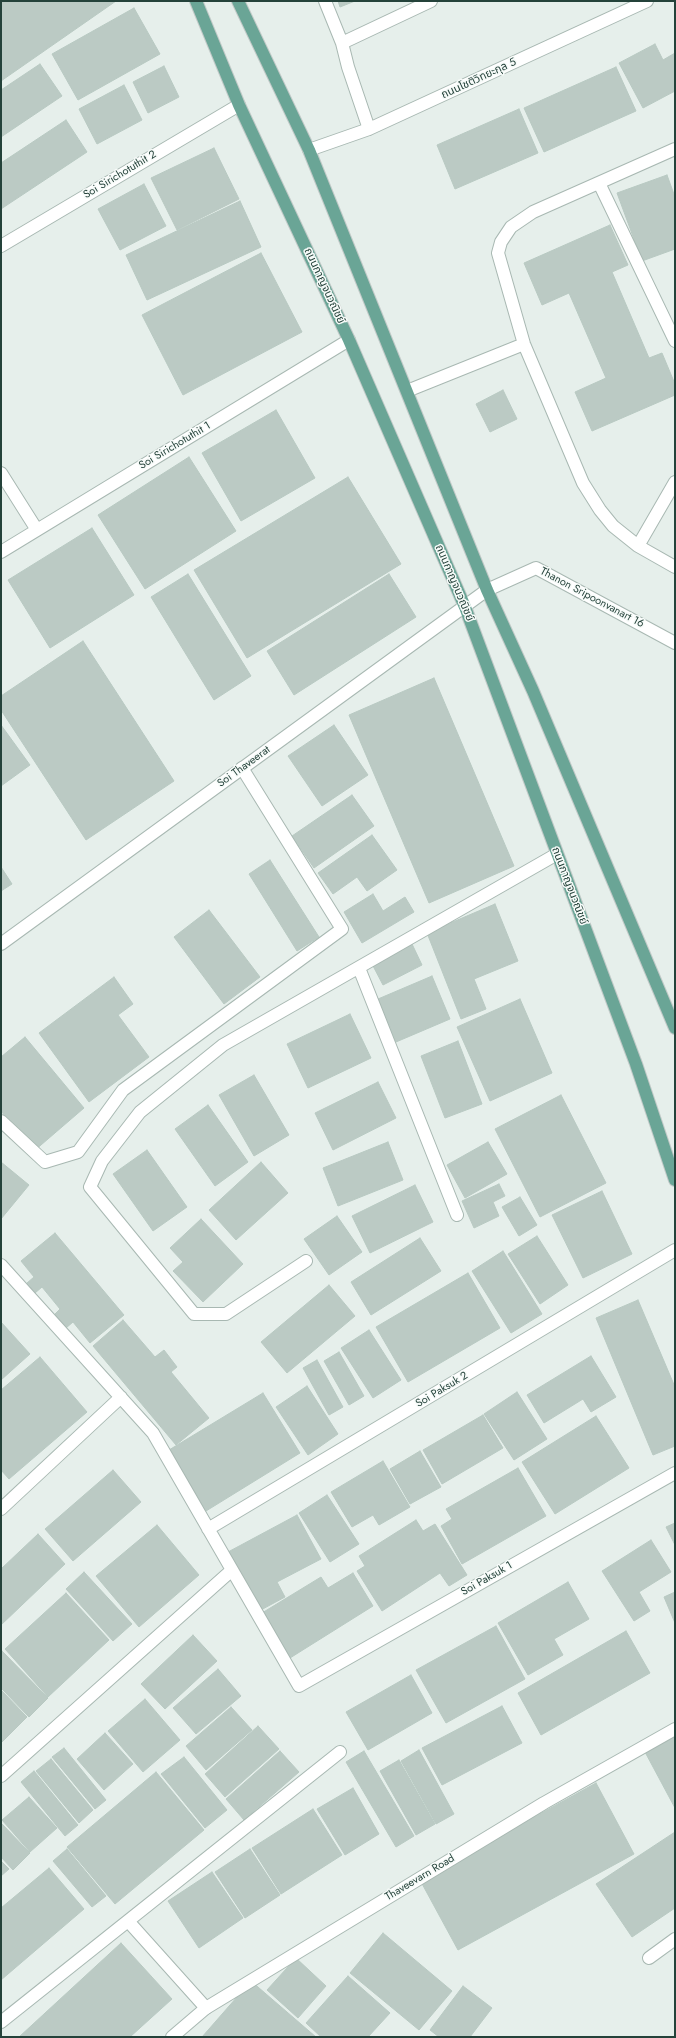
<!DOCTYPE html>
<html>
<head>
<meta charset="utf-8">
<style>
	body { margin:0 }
	#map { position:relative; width:676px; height:2038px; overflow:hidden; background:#e6efeb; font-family:Jost,sans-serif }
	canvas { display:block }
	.frame { position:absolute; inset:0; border:2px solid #24423a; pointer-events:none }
</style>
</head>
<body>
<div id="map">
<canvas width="676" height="2038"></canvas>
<div class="frame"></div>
</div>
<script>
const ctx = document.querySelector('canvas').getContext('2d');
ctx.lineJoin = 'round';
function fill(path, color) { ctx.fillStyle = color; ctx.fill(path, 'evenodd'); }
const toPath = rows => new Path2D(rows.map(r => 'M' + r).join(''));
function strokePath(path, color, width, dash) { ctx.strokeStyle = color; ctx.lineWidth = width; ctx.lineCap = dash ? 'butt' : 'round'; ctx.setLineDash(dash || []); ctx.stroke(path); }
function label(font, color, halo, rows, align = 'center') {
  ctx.font = font + ' Jost,"Noto Sans Thai",sans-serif'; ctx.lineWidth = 3; ctx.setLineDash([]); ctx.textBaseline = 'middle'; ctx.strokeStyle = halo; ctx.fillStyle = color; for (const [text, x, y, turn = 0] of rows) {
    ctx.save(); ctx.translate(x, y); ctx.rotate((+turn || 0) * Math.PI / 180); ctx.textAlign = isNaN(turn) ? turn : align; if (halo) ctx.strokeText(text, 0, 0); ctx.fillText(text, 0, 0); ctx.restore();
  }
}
const building = toPath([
	[1,1,116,1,1,81,1,1],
	[338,1,355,1,340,7,338,1],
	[134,8,160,54,78,100,52,54,134,8],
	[655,44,663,60,675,53,675,91,643,108,619,63,655,44],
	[40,64,62,96,1,137,1,90,40,64],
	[164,66,179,97,148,113,133,82,164,66],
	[616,67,636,111,544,152,524,108,616,67],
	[124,85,142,120,97,144,79,109,124,85],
	[519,109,538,153,455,189,437,145,519,109],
	[66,120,87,152,1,209,1,163,66,120],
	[214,148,239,199,177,230,151,178,214,148],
	[667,175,675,197,675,249,642,261,617,193,667,175],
	[144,184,166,226,120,250,98,209,144,184],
	[240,201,261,247,147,300,126,255,240,201],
	[610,225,628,265,612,272,649,358,662,353,675,384,675,395,592,431,575,392,606,378,569,293,542,305,524,263,610,225],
	[261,253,302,332,183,395,142,315,261,253],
	[503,390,517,419,490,432,476,404,503,390],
	[276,410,315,478,241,521,202,453,276,410],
	[189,457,236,531,145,589,98,515,189,457],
	[348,477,401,564,247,658,194,570,348,477],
	[92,528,134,595,50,648,8,580,92,528],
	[188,574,251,676,214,700,151,597,188,574],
	[389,574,416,617,294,695,267,651,389,574],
	[83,641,174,781,86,840,1,710,1,696,83,641],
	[434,678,514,866,429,903,349,715,434,678],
	[1,725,30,765,1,786,1,725],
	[334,725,368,775,322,806,288,756,334,725],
	[352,795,374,826,314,868,292,836,352,795],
	[372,835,397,870,367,891,357,877,333,894,318,873,372,835],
	[270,860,319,937,297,951,249,874,270,860],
	[1,867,12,884,1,891,1,867],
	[373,894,383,911,405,897,414,912,362,943,344,912,373,894],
	[495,904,518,961,474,979,486,1009,461,1019,427,933,495,904],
	[209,910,260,977,224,1004,174,937,209,910],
	[412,944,422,965,383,985,372,964,412,944],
	[432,976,450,1019,396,1042,378,999,432,976],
	[114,977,133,1004,118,1015,149,1057,89,1102,39,1033,114,977],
	[520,999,552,1073,490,1101,457,1027,520,999],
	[350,1014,371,1058,308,1088,287,1044,350,1014],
	[25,1037,84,1108,34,1151,1,1111,1,1057,25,1037],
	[458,1041,482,1104,445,1118,421,1056,458,1041],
	[254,1075,289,1135,254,1156,219,1095,254,1075],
	[378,1082,396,1118,333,1150,315,1113,378,1082],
	[561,1095,606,1183,540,1217,495,1129,561,1095],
	[208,1105,248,1162,215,1186,175,1129,208,1105],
	[388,1142,403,1180,338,1206,323,1168,388,1142],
	[488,1142,507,1174,465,1198,447,1165,488,1142],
	[147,1150,187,1207,153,1231,113,1174,147,1150],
	[1,1162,29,1185,1,1219,1,1162],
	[261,1162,288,1193,236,1240,209,1210,261,1162],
	[499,1184,505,1196,493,1202,499,1216,474,1228,462,1201,499,1184],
	[415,1185,433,1222,370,1253,352,1216,415,1185],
	[602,1191,632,1254,583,1278,552,1215,602,1191],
	[520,1197,537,1225,519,1236,502,1207,520,1197],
	[337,1216,362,1252,329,1275,304,1239,337,1216],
	[201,1219,243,1264,203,1302,173,1271,183,1262,170,1248,201,1219],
	[55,1233,124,1315,90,1343,73,1322,66,1328,54,1315,60,1309,42,1287,35,1293,27,1283,34,1277,21,1261,55,1233],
	[537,1236,568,1285,540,1304,508,1254,537,1236],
	[420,1238,441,1271,371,1315,351,1282,420,1238],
	[503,1251,542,1314,511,1333,472,1271,503,1251],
	[468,1273,500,1328,408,1382,376,1327,468,1273],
	[329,1285,355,1316,287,1373,261,1342,329,1285],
	[638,1300,675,1387,675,1446,653,1455,596,1318,638,1300],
	[123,1320,155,1357,164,1350,177,1367,171,1372,209,1418,176,1445,93,1346,123,1320],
	[1,1322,30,1354,1,1380,1,1322],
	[369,1330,401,1380,373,1398,341,1348,369,1330],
	[339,1352,364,1396,349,1405,324,1361,339,1352],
	[591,1356,616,1397,591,1412,583,1399,544,1423,527,1395,591,1356],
	[40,1357,87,1412,9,1479,1,1470,1,1390,40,1357],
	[317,1360,343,1407,329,1415,303,1368,317,1360],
	[307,1386,338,1434,308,1455,276,1407,307,1386],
	[517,1392,547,1439,514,1460,484,1414,517,1392],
	[263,1393,300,1453,206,1511,169,1450,263,1393],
	[483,1415,503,1448,442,1484,423,1450,483,1415],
	[596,1416,629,1468,555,1514,522,1462,596,1416],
	[420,1451,441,1487,410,1504,390,1469,420,1451],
	[383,1461,410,1507,379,1525,373,1515,352,1527,331,1492,383,1461],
	[518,1468,546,1516,462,1564,441,1526,452,1519,446,1509,518,1468],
	[113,1470,141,1502,73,1561,45,1529,113,1470],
	[327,1495,359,1544,330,1562,299,1513,327,1495],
	[297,1515,321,1559,277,1582,285,1597,259,1611,228,1552,297,1515],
	[416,1520,423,1531,435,1524,467,1575,449,1586,440,1573,382,1611,357,1571,365,1566,359,1556,416,1520],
	[675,1523,675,1545,666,1527,675,1523],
	[157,1525,199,1575,139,1627,96,1576,157,1525],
	[38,1534,65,1564,1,1625,1,1569,38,1534],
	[651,1540,671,1572,639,1592,650,1611,634,1621,602,1571,651,1540],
	[84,1572,132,1624,113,1641,66,1589,84,1572],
	[353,1573,373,1606,290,1658,262,1613,321,1577,328,1588,353,1573],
	[568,1582,589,1619,554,1639,563,1655,528,1675,498,1623,568,1582],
	[675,1592,675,1623,664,1597,675,1592],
	[66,1593,109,1640,48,1697,5,1649,66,1593],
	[496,1626,525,1679,446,1723,416,1670,496,1626],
	[626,1631,650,1673,541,1735,518,1693,626,1631],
	[193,1635,217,1661,165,1709,141,1684,193,1635],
	[2,1651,48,1698,29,1717,1,1688,2,1651],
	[218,1669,241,1696,196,1734,173,1708,218,1669],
	[411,1675,432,1713,368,1750,346,1712,411,1675],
	[1,1690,27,1717,1,1743,1,1690],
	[145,1699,180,1740,143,1772,108,1731,145,1699],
	[502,1706,522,1743,442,1785,422,1748,502,1706],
	[231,1707,252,1730,206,1770,186,1746,231,1707],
	[258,1726,279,1749,225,1797,205,1774,258,1726],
	[105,1733,133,1764,104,1790,77,1759,105,1733],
	[675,1736,675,1808,645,1752,675,1736],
	[64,1748,106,1800,95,1809,52,1757,64,1748],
	[419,1750,454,1814,436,1824,401,1761,419,1750],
	[280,1751,299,1772,244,1820,226,1799,280,1751],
	[364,1751,414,1836,396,1847,346,1762,364,1751],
	[184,1757,227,1810,205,1828,161,1774,184,1757],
	[51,1759,93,1810,79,1823,36,1771,51,1759],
	[399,1760,435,1824,416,1835,380,1771,399,1760],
	[34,1771,78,1825,65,1836,21,1782,34,1771],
	[156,1772,204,1830,115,1904,67,1847,156,1772],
	[596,1783,634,1854,458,1950,420,1880,596,1783],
	[353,1788,379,1834,345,1855,317,1809,353,1788],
	[29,1797,57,1828,30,1852,2,1820,29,1797],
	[313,1809,342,1855,281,1894,252,1848,313,1809],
	[1,1823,30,1853,13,1870,1,1857,1,1823],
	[675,1832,675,1908,632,1937,596,1884,675,1832],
	[67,1849,106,1896,92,1907,53,1861,67,1849],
	[250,1849,280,1895,245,1918,215,1872,250,1849],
	[1,1861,9,1869,1,1876,1,1861],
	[49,1868,84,1909,1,1980,1,1908,49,1868],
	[212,1872,243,1918,199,1948,168,1901,212,1872],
	[383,1933,452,1991,419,2030,350,1973,383,1933],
	[121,1943,172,1999,130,2037,19,2037,121,1943],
	[296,1958,326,1986,298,2018,267,1990,296,1958],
	[348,1976,390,2013,368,2037,321,2037,306,2023,348,1976],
	[251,1981,316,2037,202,2037,251,1981],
	[463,1986,492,2008,470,2037,439,2037,430,2030,463,1986]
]);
fill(building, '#bbcac4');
strokePath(building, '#b8c9c2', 1);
const service = toPath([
	[325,1,342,43],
	[369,129,348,67,342,43,431,1],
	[675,149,533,212,511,227,501,242,498,253,524,344,583,483,600,510,613,526,638,546,675,567],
	[309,150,369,129,647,1],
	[599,183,675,341],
	[407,391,524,344],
	[638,546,675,482],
	[649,1958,675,1939]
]);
const minor = toPath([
	[1,246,239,105],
	[1,473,37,530],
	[1,552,349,340],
	[487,590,536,568,675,643],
	[359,968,457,1215],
	[1,1121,45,1162,78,1152,123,1090,342,929,242,768],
	[306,1261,226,1314,194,1314,90,1187,102,1161,140,1112,223,1045,557,854],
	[1,1265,153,1433,299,1686,675,1473],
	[1,1509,121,1397],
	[208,1529,675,1250],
	[1,1776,232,1570],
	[128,1921,206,2008],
	[1,2022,340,1752]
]);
const tertiary = toPath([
	[1,944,487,590],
	[172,2037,206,2008,544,1803,675,1729]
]);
const primary = toPath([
	[196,1,239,105,349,340,465,607,636,1064,675,1180],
	[238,1,309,150,487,590,533,691,675,1028]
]);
strokePath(service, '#a8b8b2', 14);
strokePath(minor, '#a8b8b2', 14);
strokePath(tertiary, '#a8b8b2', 14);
strokePath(primary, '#c2cac8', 14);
strokePath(service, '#fff', 12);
strokePath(minor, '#fff', 12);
strokePath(tertiary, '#fff', 12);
strokePath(primary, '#6aa596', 12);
label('11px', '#24423a', '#f7fbf9', [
	["ถนนโชติวิทยะกุล 5",479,79,-25],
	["Soi Sirichotuthit 2",120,175,-31],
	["ถนนกาญจนวณิชย์",324,286,65],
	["Soi Sirichotuthit 1",175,446,-31],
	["ถนนกาญจนวณิชย์",454,583,67],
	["Thanon Sripoonvanart 16",592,598,28],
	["Soi Thaveerat",244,767,-36],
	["ถนนกาญจนวณิชย์",569,886,69],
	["Soi Paksuk 2",442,1390,-31],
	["Soi Paksuk 1",487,1579,-30],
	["Thaveevarn Road",420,1878,-31]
]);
</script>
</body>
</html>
